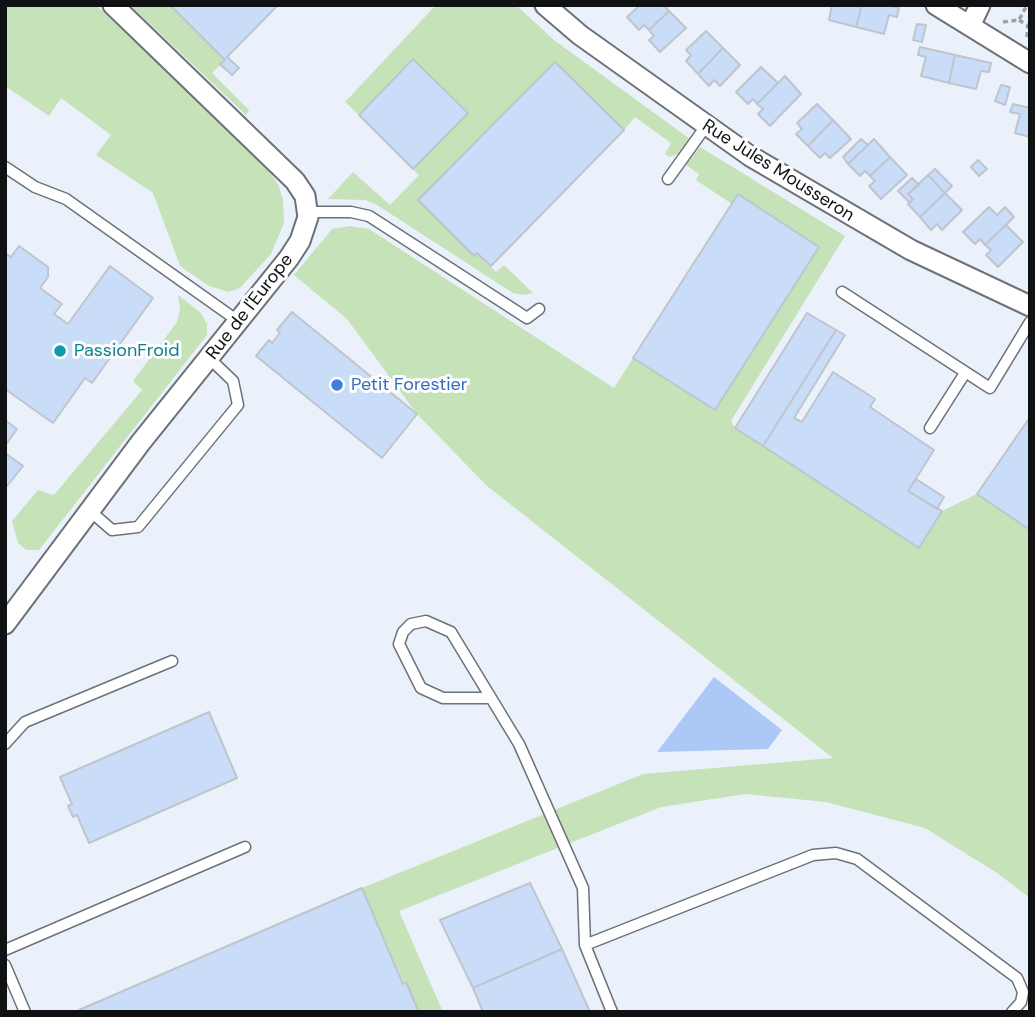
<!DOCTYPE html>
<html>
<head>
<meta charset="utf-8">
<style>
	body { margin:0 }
	#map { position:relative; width:1035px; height:1017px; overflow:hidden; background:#ebf1fa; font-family:"DM Sans",sans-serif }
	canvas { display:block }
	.frame { position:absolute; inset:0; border:7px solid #0f1113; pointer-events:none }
</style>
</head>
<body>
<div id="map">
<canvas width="1035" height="1017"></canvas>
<div class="frame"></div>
</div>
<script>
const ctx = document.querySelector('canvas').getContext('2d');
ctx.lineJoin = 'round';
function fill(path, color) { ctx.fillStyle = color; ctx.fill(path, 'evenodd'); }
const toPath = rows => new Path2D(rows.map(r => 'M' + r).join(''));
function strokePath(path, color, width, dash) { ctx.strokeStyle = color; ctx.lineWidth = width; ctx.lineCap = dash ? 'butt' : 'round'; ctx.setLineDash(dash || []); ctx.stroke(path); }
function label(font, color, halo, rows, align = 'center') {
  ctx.font = font + ' "DM Sans",sans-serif'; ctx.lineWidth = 6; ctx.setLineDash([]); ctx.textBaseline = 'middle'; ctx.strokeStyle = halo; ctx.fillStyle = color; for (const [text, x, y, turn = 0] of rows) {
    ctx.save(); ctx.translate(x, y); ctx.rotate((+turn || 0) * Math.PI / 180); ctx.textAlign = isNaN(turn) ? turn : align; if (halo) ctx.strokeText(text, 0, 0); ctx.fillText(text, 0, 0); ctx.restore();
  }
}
fill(toPath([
	[5,5,96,5,265,166,278,184,283,199,284,223,271,254,240,288,229,292,209,286,180,266,153,193,96,155,111,135,61,98,49,116,5,86],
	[130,5,170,5,225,60,212,73,249,110,246,115],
	[436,5,516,5,554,40,690,139,680,153,670,157,665,154,671,143,635,117,624,130,554,62,418,200,474,255,477,253,496,272,504,265,533,293,523,295,513,293,377,205,365,200,328,199,353,172,390,205,419,175,413,169,468,114,413,60,359,115,345,102],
	[700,147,845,236,731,421,735,428,919,548,942,511,977,494,1030,530,1030,898,997,873,925,828,826,802,745,794,661,807,399,911,443,1012,417,1012,362,888,643,774,833,758,487,486,417,414,347,319,294,275,332,229,350,226,369,229,614,388,633,358,715,410,819,247,732,204,696,180,699,174,686,165],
	[178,295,200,312,207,324,207,335,39,550,26,550,18,543,12,521,38,490,54,495,142,390,133,381,177,322,180,309]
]), '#c5e2b9');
fill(toPath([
	[714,677,782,730,768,749,657,752]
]), '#abc8f7');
const building = toPath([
	[170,5,278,5,227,57,239,68,232,75,220,64,225,60,170,5],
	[640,5,664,5,669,11,649,30,644,25,639,30,627,17,640,5],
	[832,5,862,5,856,27,829,20,832,5],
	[862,5,890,5,899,8,897,17,889,15,884,34,856,27,862,5],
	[669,11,686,28,660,52,649,40,654,36,649,30,669,11],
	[917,24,926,25,922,42,913,40,917,24],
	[706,31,723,48,698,74,686,61,691,55,686,50,706,31],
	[920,47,955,55,949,83,921,76,926,57,918,55,920,47],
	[723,48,740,65,720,86,714,80,709,86,698,74,723,48],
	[955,55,991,63,989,72,981,71,976,89,949,83,955,55],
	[413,59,468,113,413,169,359,115,413,59],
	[555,62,624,130,491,266,477,253,474,256,418,200,555,62],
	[761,67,778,83,757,104,753,99,748,104,736,92,761,67],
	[785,76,801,94,770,126,758,114,763,109,757,104,785,76],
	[1001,85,1010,87,1005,105,995,101,1001,85],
	[817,104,833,120,808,146,796,134,802,129,797,123,817,104],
	[1013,104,1030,108,1030,137,1015,133,1020,114,1010,112,1013,104],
	[833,120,851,139,830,158,825,153,820,158,808,146,833,120],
	[861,139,868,145,848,164,843,157,861,139],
	[874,139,890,157,870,176,865,171,860,176,848,164,874,139],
	[890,157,907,175,881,199,869,186,875,181,870,176,890,157],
	[978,160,987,169,979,176,971,167,978,160],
	[935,169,952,186,945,193,928,175,935,169],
	[928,175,945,193,920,217,908,204,913,199,908,194,928,175],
	[912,178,919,185,908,194,913,199,910,203,898,191,912,178],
	[945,193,962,210,942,230,937,224,931,230,920,217,945,193],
	[738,194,819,247,715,410,633,358,738,194],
	[989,207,997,215,1005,207,1014,217,985,245,980,239,975,244,963,232,989,207],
	[1006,225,1023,242,998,267,986,255,991,250,985,245,1006,225],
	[19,246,48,267,48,277,40,288,62,304,54,314,68,324,110,266,153,298,92,383,85,378,53,423,5,389,5,253,11,257,19,246],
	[292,312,417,414,382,458,256,356,269,340,272,343,280,333,277,330,292,312],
	[807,313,836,330,763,446,735,428,807,313],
	[836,330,845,335,794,418,802,422,833,372,875,399,870,407,934,450,908,491,942,511,919,548,763,446,836,330],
	[1030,417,1030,530,977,494,1030,417],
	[5,420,17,429,5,446,5,420],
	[5,453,23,466,7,486,5,485,5,453],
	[916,479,944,497,937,509,908,491,916,479],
	[209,712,237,778,89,843,77,815,73,817,68,806,72,804,60,777,209,712],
	[530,883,562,949,473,988,440,920,530,883],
	[362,888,403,984,406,982,419,1012,80,1012,79,1010,362,888],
	[562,949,590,1012,483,1012,473,988,562,949]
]);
fill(building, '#c9ddf9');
strokePath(building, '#bfc4cd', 2);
const service = toPath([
	[5,167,35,187,66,199,238,321],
	[668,179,706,126],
	[309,212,351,212,369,216,527,318,539,309],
	[842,292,990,388,1030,322],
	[930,428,965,373],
	[89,510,112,530,138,527,238,405,233,381,209,358],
	[491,698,443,698,421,688,399,644,403,632,411,624,426,621,451,632,519,744,583,888,585,945,612,1012],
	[5,744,25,722,172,661],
	[585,945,813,855,836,853,857,859,1017,978,1023,992,1021,1002,1012,1012],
	[5,950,245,847],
	[5,965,25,1012]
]);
const minor = toPath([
	[545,5,580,35,750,156,911,250,1030,306],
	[936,5,1030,63],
	[970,26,980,5],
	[5,624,141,442,289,258,300,241,308,217,305,196,295,181,113,5]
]);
strokePath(service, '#6d7279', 13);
strokePath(minor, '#6d7279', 23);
strokePath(toPath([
	[1019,20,1028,26,1027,38],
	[1003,22,1019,20,1027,5]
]), '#9ca0a7', 3.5, [5, 3.5]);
strokePath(service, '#fff', 10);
strokePath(minor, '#fff', 19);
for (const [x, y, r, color] of [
	[60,351,7,"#0f9aa8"],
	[337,385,7,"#3f7fe0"]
]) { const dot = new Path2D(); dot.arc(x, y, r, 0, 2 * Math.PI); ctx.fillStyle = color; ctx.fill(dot); strokePath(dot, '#fefefe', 2.5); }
label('18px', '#0f1113', '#fefefe', [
	["Rue Jules Mousseron",778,171,32],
	["Rue de l'Europe",250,307,-52]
]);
label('18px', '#0d838f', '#fefefe', [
	["PassionFroid",74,351]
], 'left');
label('18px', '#366cbe', '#fefefe', [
	["Petit Forestier",351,385]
], 'left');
</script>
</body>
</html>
